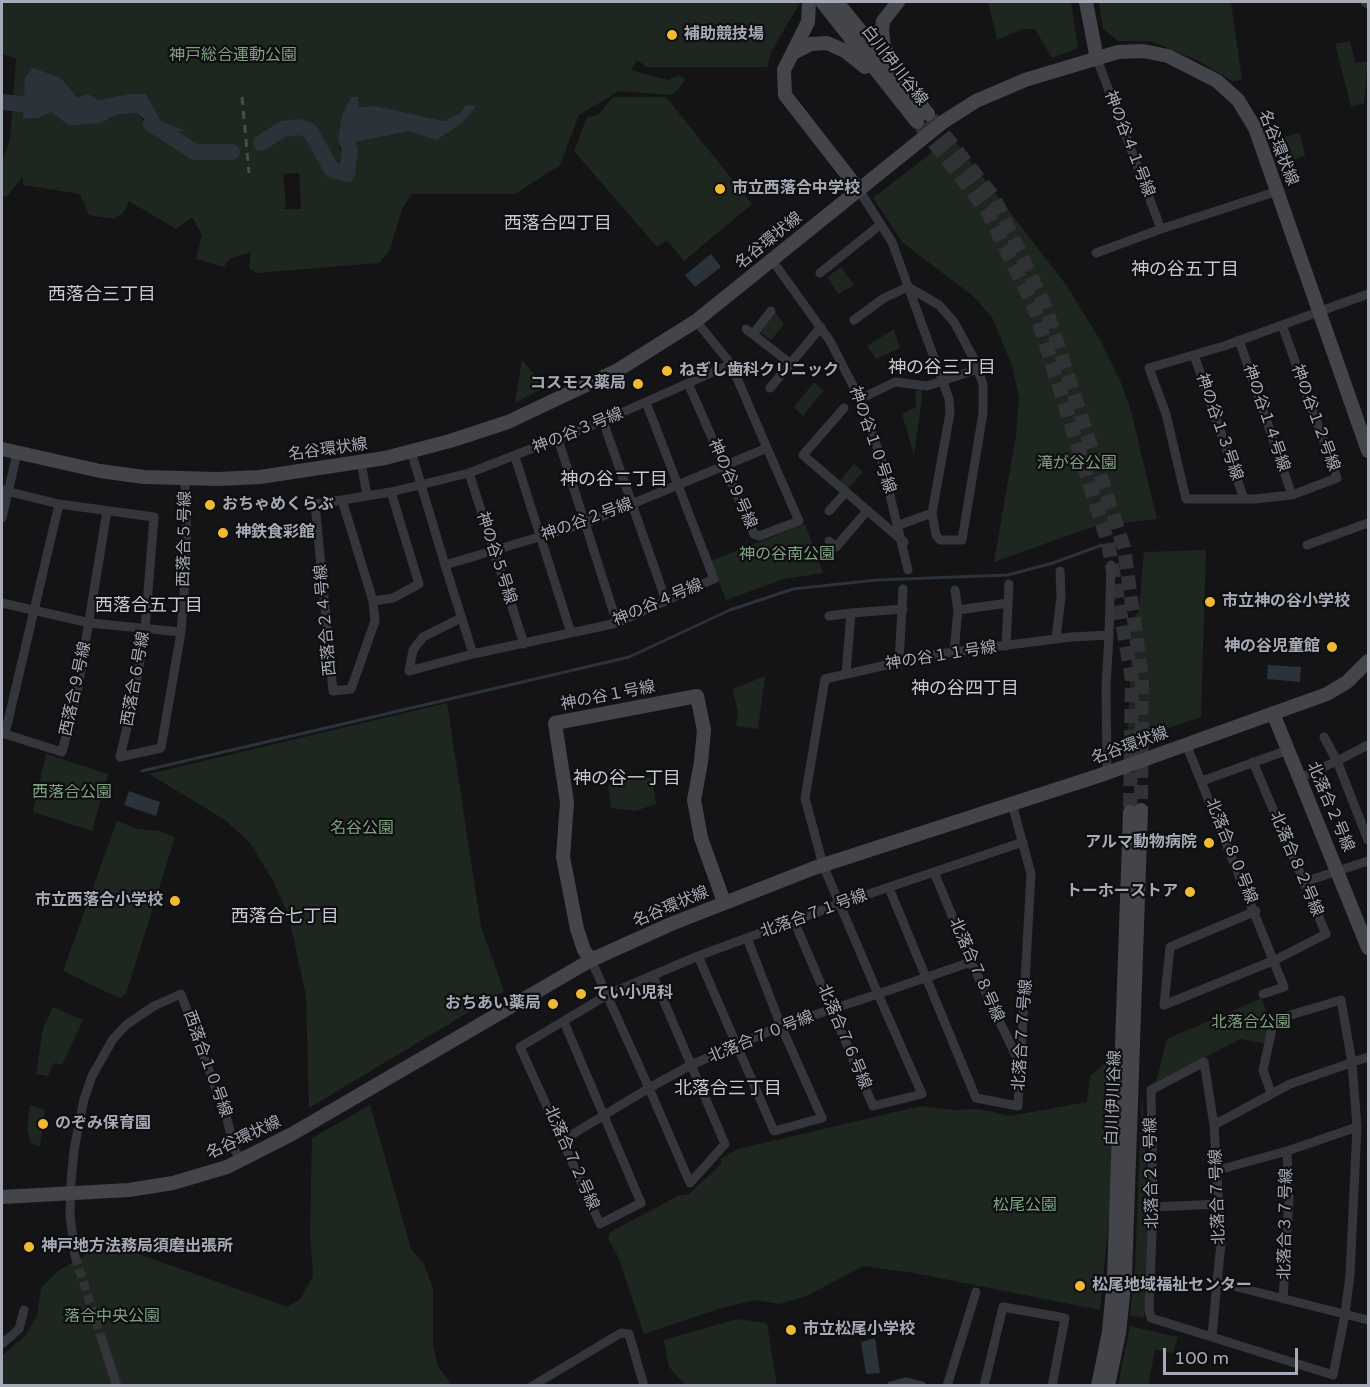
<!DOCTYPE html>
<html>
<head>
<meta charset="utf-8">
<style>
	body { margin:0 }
	#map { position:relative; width:1370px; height:1387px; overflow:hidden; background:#141416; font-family:"Varela Round",sans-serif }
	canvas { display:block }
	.frame { position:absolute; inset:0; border:3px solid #a6aab6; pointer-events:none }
	.scale { position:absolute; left:1163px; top:1348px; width:135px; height:27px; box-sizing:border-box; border:3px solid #a6aab6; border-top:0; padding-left:8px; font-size:18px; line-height:21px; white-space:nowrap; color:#a6aab6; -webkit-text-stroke:4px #0f0f11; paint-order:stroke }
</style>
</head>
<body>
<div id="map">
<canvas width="1370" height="1387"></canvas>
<div class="frame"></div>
<div class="scale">100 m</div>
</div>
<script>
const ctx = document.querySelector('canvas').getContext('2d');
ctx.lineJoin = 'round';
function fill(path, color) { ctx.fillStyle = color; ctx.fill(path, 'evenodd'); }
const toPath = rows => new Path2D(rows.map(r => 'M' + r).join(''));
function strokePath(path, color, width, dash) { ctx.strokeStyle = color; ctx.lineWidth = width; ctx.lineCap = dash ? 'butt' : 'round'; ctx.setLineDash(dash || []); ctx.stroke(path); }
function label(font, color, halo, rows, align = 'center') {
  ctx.font = font + ' "Varela Round","Noto Sans JP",sans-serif'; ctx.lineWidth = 4.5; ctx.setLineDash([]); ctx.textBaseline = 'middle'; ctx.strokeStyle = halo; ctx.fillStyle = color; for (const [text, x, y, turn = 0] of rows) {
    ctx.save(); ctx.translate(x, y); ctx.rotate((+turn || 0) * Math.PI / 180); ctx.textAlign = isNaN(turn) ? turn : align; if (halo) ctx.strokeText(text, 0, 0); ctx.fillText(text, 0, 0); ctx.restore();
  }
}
fill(toPath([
	[2,2,800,2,800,3,771,52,767,67,647,67,637,60,631,70,668,80,679,75,685,79,678,90,670,95,619,91,579,115,560,165,515,194,412,194,402,209,390,250,379,263,256,273,249,268,251,252,229,259,224,267,196,259,202,235,192,217,176,229,129,201,123,213,114,219,89,215,80,194,23,185,23,177,6,197,2,196,2,163,10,139,16,59,2,54],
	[61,78,77,97,88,94,99,100,146,94,161,121,184,130,146,123,137,113,115,115,101,123,69,126,51,112],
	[466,105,461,124,409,131,356,142,351,154,351,166,346,167,347,162,339,147,359,107,376,106,444,121,460,113],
	[299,173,301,209,282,209,286,206,283,174],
	[988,2,1071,2,1078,48,1052,58,1035,29,1023,29,997,40],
	[1099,2,1231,2,1242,80,1232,81,1197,60,1150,41,1118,41,1103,29],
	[1350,41,1355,63,1368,61,1364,103,1351,107,1335,44],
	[613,97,666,97,752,204,684,261,667,240,657,247,574,151,587,117,598,115],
	[1300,133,1305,156,1284,162,1276,139],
	[952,137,1067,286,1100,340,1122,385,1131,411,1157,519,1095,526,994,562,1016,435,1019,399,1013,368,992,317,973,296,903,243,873,198],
	[841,267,854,285,838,294,827,277],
	[774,311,784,324,771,340,758,331],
	[894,329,900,348,876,359,867,346],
	[522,360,545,387,515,403],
	[814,382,823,391,803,416,794,407],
	[922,390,922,399,914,455,902,414,916,407,915,391],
	[854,464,863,472,848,489,839,482],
	[805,524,823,573,784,579,726,600,710,561],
	[1206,550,1201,717,1127,742,1133,620,1139,610,1144,552],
	[765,676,758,729,736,726,738,713,733,689],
	[447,703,481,927,504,991,309,1108,306,996,288,913,272,879,250,843,225,820,149,774],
	[46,754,108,774,92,831,33,812],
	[641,777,652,778,656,804,635,811,611,808,608,784],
	[117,821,138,829,159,831,175,837,126,994,119,998,63,971],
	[1262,998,1270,1023,1266,1044,1241,1039,1156,1082,1167,1039],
	[53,1007,83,1020,62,1065,54,1063,48,1076,36,1074,43,1029],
	[1114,1049,1111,1197,1100,1310,914,1273,863,1266,807,1296,779,1304,756,1300,721,1308,644,1334,619,1259,608,1238,610,1232,678,1196,689,1194,722,1163,720,1159,738,1149,921,1106,954,1110,978,1109,1010,1116,1087,1102,1090,1076,1100,1068],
	[1142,1093,1150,1227,1144,1318,1130,1315,1135,1267],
	[30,1105,45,1110,40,1146,31,1144,27,1130],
	[370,1105,411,1249,424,1264,433,1288,433,1344,438,1366,452,1385,2,1386,2,1356,25,1336,37,1316,41,1288,58,1271,89,1253,110,1249,127,1250,288,1307,300,1299,313,1276,310,1234,312,1138],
	[737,1319,767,1323,777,1385,685,1385,669,1367,664,1340],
	[1130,1326,1178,1337,1173,1353,1155,1350,1148,1385,1118,1385]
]), '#1e2620');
fill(toPath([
	[33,68,61,78,77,97,88,94,99,100,129,94,146,94,161,121,186,131,160,132,137,113,115,115,101,123,69,126,51,112,37,118,23,118,25,78],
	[351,97,358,97,359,107,376,106,444,121,460,113,466,105,476,106,461,124,436,140,409,131,356,142,351,154,349,175,338,138,342,116],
	[711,254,721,267,695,287,685,275],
	[1268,665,1301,667,1300,682,1267,679],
	[129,791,160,802,156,816,124,805],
	[875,1338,880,1373,866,1374,861,1342]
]), '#2a323a');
strokePath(toPath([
	[142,771,629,657,730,610,793,589,877,580,1008,575,1053,563,1102,545]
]), '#2a323a', 3);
strokePath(toPath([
	[2,102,31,105],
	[151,124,195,152,232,152],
	[261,143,283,129,299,127,310,131,332,170,347,174,350,150]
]), '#2a323a', 16);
strokePath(toPath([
	[75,1256,102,1340]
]), '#313236', 9, [9, 4.5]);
strokePath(toPath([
	[931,118,995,199,1046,308,1124,548,1142,678,1141,810],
	[921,126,987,211,1034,307,1108,543,1132,679,1130,812]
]), '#313236', 14, [14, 7]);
strokePath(toPath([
	[1365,2,1368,4],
	[1097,59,1161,229,1278,191],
	[859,190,892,242,949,399,950,413,932,513,899,525],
	[1096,253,1161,229],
	[772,260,830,341,860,399,881,458,908,570],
	[820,273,880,225],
	[854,320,884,298,908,287,939,305,954,322,974,359,983,384,983,413,962,540,940,540,936,535,932,513],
	[1282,325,1337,478,1292,495,1254,499,1186,499,1166,414,1149,368,1224,346,1368,294],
	[746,329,791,364],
	[753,334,771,311],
	[1239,340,1292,495],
	[1194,355,1244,499],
	[688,383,754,534,759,536,799,521,767,448],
	[770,388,821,327],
	[860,399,895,382,927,386,978,369],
	[844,408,803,455,904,542],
	[603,421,666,601],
	[558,439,617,623],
	[411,451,445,565,586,523,767,448,731,364,696,321],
	[515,457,571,633],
	[361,462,367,496],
	[469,473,524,644],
	[2,490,59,504,154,517,145,629,134,698,120,757,161,748,181,632],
	[342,500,373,601,375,621,351,689,333,691,315,504,342,500,391,492,469,473,603,421,731,364],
	[59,504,5,734,62,752,77,694,107,511],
	[829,511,846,492],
	[2,518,17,453],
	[829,541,836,547,867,511],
	[1307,545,1368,523],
	[445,565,473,654,617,623,714,579,646,402],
	[373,601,393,598,419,584,391,492],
	[2,603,90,623,181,632,187,555,185,479],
	[958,610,1008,603],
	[829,616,851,613],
	[461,618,423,637,413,650,409,671,473,654],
	[1109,635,1111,565],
	[1056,638,1061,597,1060,571],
	[1006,646,1009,584],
	[954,652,958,610,955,590],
	[899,662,903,589],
	[846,673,851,613,903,609],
	[1186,744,1284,987,1263,994],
	[1368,745,1337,761,1368,840],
	[1253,762,1326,934,1275,960,1164,1005,1170,947,1256,911],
	[1299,778,1337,761,1324,737],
	[1202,781,1288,750],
	[934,872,971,962,1020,1064],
	[1304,882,1368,861],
	[889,888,976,1098,1018,1106,1031,874,1012,804],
	[794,921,873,1106,922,1094,878,994,971,962],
	[698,956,774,1131,822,1118,781,1026,747,938],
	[591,960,649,1088,691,1065,781,1026,878,994,823,865,805,798,825,679,930,655,1071,637,1109,635,1106,686,1107,773],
	[564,1022,641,1203,600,1224,520,1047,609,994,698,956,839,904,1023,842],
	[1368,1057,1290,1084,1214,1125,1221,1244,1217,1282,1368,1320],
	[563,1140,649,1088,690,1183,725,1144,653,976],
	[1218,1170,1287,1151],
	[1153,1207,1220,1204],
	[75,1256,70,1215,71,1182,74,1150,84,1099,92,1076,113,1039,126,1025,154,1006,181,994,227,1119,235,1151,243,1160],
	[1217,1282,1212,1337,1333,1375,1345,1314,1350,1275,1357,1127,1352,1063,1341,1000,1274,1020,1263,1070,1271,1093],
	[1283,1299,1289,1199,1287,1151,1357,1127],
	[1212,1337,1151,1318,1149,1309,1153,1207,1151,1090,1204,1062,1214,1125],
	[102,1340,117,1386],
	[2,1344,19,1329,24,1310],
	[532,1386,621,1333,629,1334,644,1386],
	[891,1386,905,1382,922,1386],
	[947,1386,976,1292],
	[984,1386,1003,1307,1065,1318,1052,1386]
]), '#35363b', 9);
strokePath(toPath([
	[809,2,808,22,784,70,785,95,859,190],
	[822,2,917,122],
	[837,2,928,114],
	[1086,2,1097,59],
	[793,53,811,44,827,43,845,51,865,67],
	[892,61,884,47,882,30,883,21,898,2],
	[2,449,100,471,144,477,217,479,260,477,385,458,450,441,508,422,618,370,696,321,943,122,976,101,1025,80,1118,52,1143,51,1168,56,1217,81,1238,100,1255,128,1368,451],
	[1273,713,1368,948],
	[591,960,584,950,577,929,563,857,567,802,555,723,697,696,704,730,701,762,694,800,701,838,724,902],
	[2,1197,129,1190,173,1183,227,1167,292,1134,591,960,671,924,814,868,1107,773,1327,694,1347,682,1368,661],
	[1098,1386,1109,1332,1114,1277,1130,812],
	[1108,1386,1119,1333,1125,1276,1141,810]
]), '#43454b', 14);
strokePath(toPath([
	[242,97,249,173]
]), '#4a4c52', 3, [8, 6]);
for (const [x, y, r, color] of [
	[672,35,6,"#f0ba32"],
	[720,189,6,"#f0ba32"],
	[667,371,6,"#f0ba32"],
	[638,384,6,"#f0ba32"],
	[210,505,6,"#f0ba32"],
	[223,533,6,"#f0ba32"],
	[1210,602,6,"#f0ba32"],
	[1332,647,6,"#f0ba32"],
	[1209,843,6,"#f0ba32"],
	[1190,892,6,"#f0ba32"],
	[175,901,6,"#f0ba32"],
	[581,994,6,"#f0ba32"],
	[553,1004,6,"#f0ba32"],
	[43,1124,6,"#f0ba32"],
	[29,1247,6,"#f0ba32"],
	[1080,1286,6,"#f0ba32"],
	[791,1330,6,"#f0ba32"]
]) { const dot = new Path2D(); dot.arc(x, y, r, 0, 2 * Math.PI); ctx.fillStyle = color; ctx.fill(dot); strokePath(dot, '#0f0f11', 2); }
label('bold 16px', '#a6aab6', '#0f0f11', [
	["補助競技場",684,35],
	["市立西落合中学校",732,189],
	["ねぎし歯科クリニック",679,371],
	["コスモス薬局",626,384,"right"],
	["おちゃめくらぶ",222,505],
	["神鉄食彩館",235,533],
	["市立神の谷小学校",1222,602],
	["神の谷児童館",1320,647,"right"],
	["アルマ動物病院",1197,843,"right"],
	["トーホーストア",1178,892,"right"],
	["市立西落合小学校",163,901,"right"],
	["てい小児科",593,994],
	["おちあい薬局",541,1004,"right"],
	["のぞみ保育園",55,1124],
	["神戸地方法務局須磨出張所",41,1247],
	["松尾地域福祉センター",1092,1286],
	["市立松尾小学校",803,1330]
], 'left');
label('16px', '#7da181', '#0f0f11', [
	["神戸総合運動公園",233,56],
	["滝が谷公園",1077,464],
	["神の谷南公園",787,555],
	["西落合公園",72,793],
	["名谷公園",362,829],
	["北落合公園",1251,1023],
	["松尾公園",1025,1206],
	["落合中央公園",112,1317]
]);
label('16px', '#a6aab6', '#0f0f11', [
	["白川伊川谷線",894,66,52],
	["神の谷４１号線",1129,144,69],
	["名谷環状線",1278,148,68],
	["名谷環状線",769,241,-39],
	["神の谷１４号線",1266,418,71],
	["神の谷１２号線",1315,418,70],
	["神の谷１３号線",1219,427,71],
	["神の谷３号線",578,431,-22],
	["神の谷１０号線",872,440,71],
	["名谷環状線",328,450,-8],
	["神の谷９号線",732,484,66],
	["神の谷２号線",587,520,-20],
	["西落合５号線",185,539,-89],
	["神の谷５号線",496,558,72],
	["神の谷４号線",658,603,-23],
	["西落合２４号線",326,620,-95],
	["神の谷１１号線",941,656,-9],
	["西落合６号線",136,679,-80],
	["西落合９号線",76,689,-78],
	["神の谷１号線",608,696,-11],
	["名谷環状線",1130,746,-20],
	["北落合２号線",1330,807,67],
	["北落合８０号線",1231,851,68],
	["北落合８２号線",1296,864,67],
	["名谷環状線",671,907,-23],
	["北落合７１号線",814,914,-20],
	["北落合７８号線",976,970,66],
	["北落合７７号線",1023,1035,-86],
	["北落合７０号線",761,1037,-22],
	["北落合７６号線",844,1037,67],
	["西落合１０号線",207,1064,70],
	["白川伊川谷線",1114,1098,-88],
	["名谷環状線",244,1138,-25],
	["北落合７２号線",571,1158,66],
	["北落合２９号線",1152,1173,-91],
	["北落合７号線",1218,1197,-92],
	["北落合３７号線",1286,1224,-89]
]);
label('18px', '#c7c9d2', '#0f0f11', [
	["西落合四丁目",558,224],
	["神の谷五丁目",1185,270],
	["西落合三丁目",102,295],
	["神の谷三丁目",942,368],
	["神の谷二丁目",614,480],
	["西落合五丁目",149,606],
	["神の谷四丁目",965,689],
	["神の谷一丁目",627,779],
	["西落合七丁目",285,917],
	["北落合三丁目",728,1089]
]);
</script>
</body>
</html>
